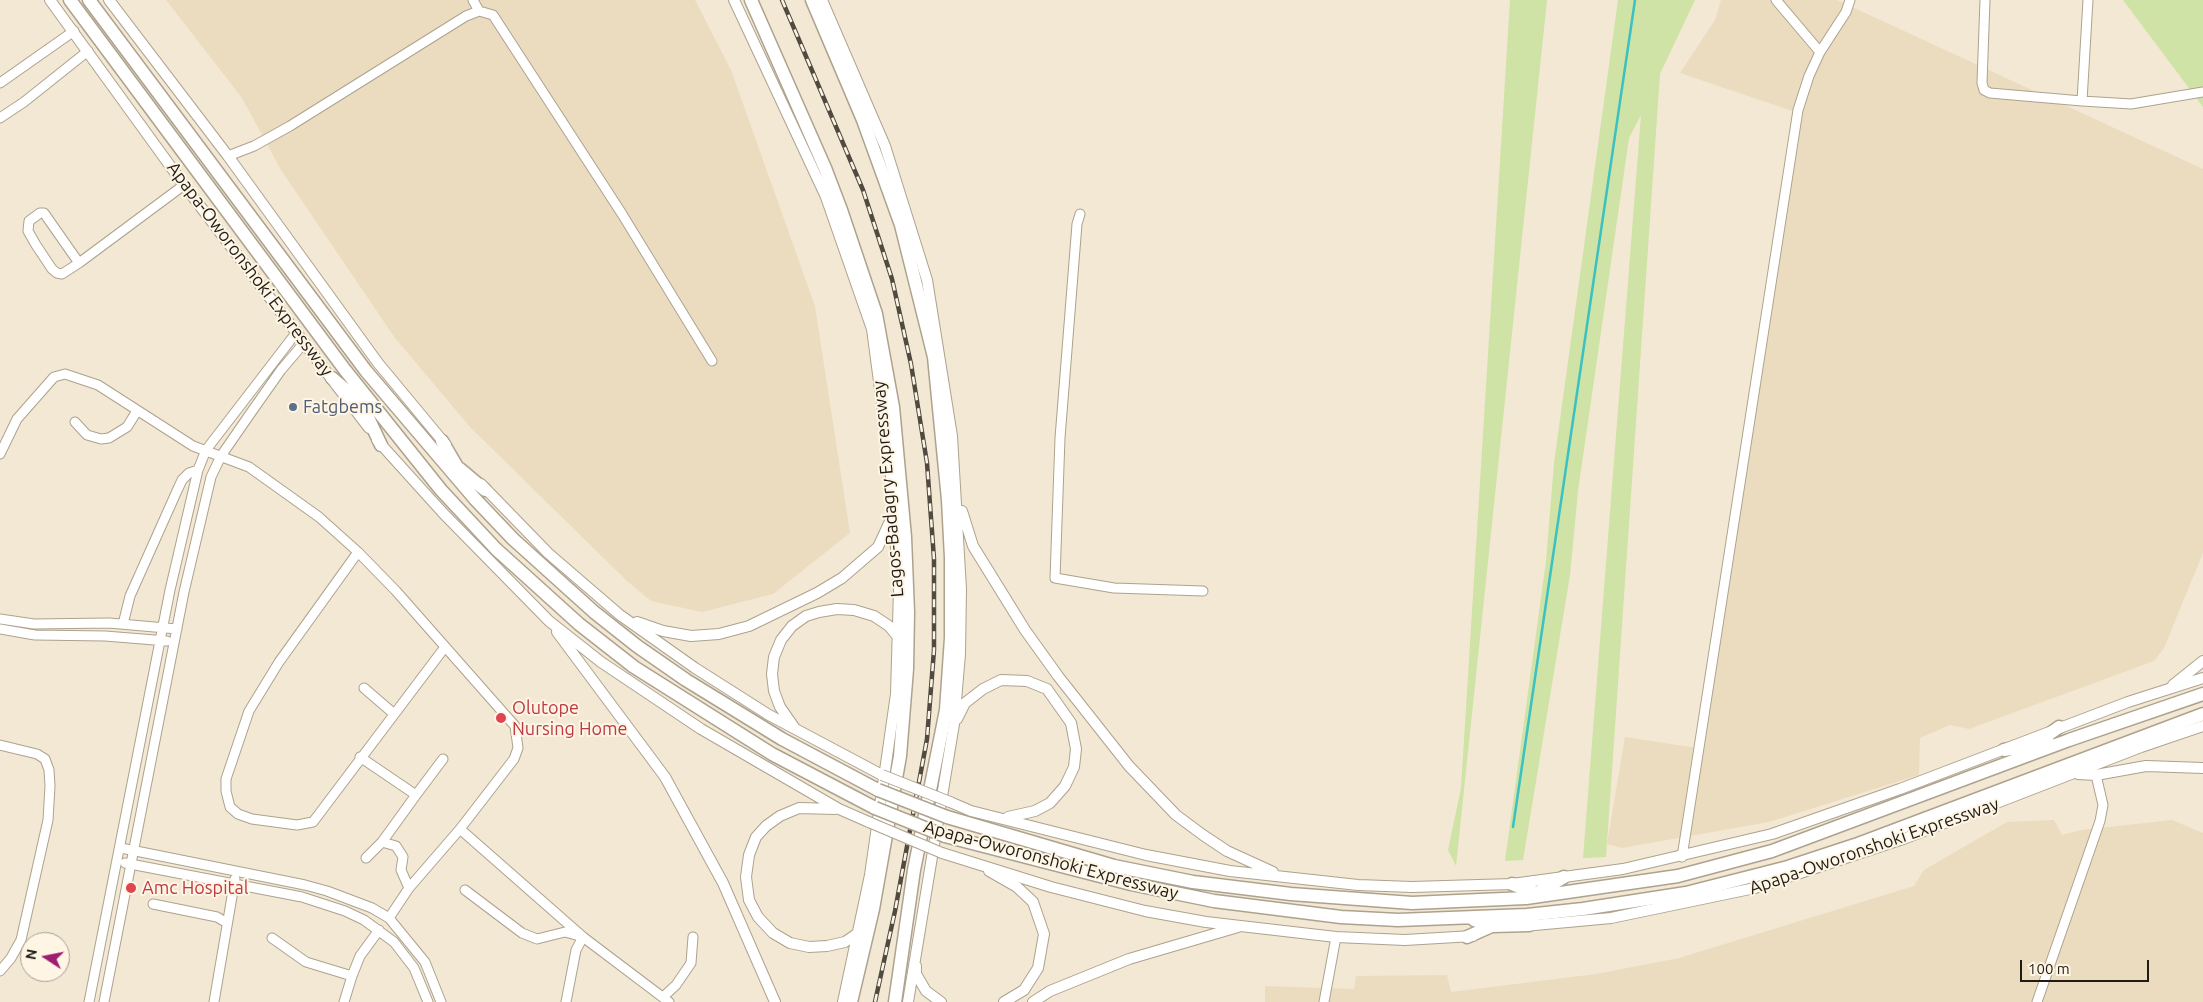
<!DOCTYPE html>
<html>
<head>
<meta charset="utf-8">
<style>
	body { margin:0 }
	#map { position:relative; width:2203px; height:1002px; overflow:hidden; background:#f3e8d3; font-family:Ubuntu,sans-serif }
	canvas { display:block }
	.north { position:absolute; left:20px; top:932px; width:50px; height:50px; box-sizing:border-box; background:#fef5e4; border:1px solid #a59e91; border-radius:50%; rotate:281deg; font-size:14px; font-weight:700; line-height:20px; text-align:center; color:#201c15 }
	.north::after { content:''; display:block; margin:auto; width:18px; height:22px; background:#9e1e72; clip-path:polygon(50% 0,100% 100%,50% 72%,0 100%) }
	.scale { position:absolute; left:2020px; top:960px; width:129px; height:22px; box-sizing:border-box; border:2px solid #201c15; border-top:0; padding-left:6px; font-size:15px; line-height:18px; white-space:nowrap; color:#201c15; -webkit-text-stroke:4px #fef5e4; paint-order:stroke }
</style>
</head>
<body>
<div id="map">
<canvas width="2203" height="1002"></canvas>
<div class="north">N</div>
<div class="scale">100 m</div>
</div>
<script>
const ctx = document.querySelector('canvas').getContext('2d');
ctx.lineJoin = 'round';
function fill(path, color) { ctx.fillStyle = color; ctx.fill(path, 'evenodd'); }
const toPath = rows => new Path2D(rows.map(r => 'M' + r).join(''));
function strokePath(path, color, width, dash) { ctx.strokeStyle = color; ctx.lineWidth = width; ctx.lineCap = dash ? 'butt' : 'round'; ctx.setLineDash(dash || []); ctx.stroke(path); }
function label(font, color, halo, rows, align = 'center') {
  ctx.font = font + ' Ubuntu,sans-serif'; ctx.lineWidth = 4; ctx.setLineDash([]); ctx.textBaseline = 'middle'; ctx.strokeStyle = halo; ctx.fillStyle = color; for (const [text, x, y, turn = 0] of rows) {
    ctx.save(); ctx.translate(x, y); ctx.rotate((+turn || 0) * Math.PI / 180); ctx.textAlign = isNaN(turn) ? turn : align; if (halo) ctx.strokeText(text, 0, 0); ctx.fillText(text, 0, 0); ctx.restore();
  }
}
fill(toPath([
	[166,0,695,0,731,70,815,306,850,533,773,594,702,612,651,601,627,581,470,427,395,338,281,170,242,98],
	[1721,0,1837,0,2203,169,2203,553,2164,648,2154,661,1969,729,1950,725,1920,738,1919,775,1769,822,1622,848,1607,844,1625,737,1704,749,1801,114,1680,73,1715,20],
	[2054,820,2062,835,2081,830,2172,820,2203,833,2203,1002,1265,1002,1265,986,1354,989,1356,976,1447,975,1451,992,1596,974,1679,958,1914,886,1924,870,2007,822]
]), '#ebdcc0');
fill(toPath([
	[1510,0,1547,0,1456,866,1448,850,1461,788],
	[1618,0,1695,0,1660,74,1606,857,1583,858,1641,115,1629,138,1578,491,1570,575,1523,860,1505,861,1546,561,1554,463],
	[2123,0,2203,0,2203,107]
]), '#cee3a5');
strokePath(toPath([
	[1513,827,1635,0]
]), '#3bc1c2', 2.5);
const minor = toPath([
	[473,0,479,11],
	[1776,0,1820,52],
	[1985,0,1982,83,1984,90,1990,93,2082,101],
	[2088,0,2082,101,2131,104,2203,92],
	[0,83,74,31],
	[0,118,24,102,88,51],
	[228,156,254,146,290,126,466,16,479,11,493,15,622,214,712,361],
	[1080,214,1077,224,1060,438,1055,578,1114,588,1203,591],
	[79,263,44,213,40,213,29,221,28,231,36,245,52,269,57,273,62,274,79,263,184,185],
	[75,422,87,435,101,439,109,438,127,427,137,411],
	[0,454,17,419,54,377,65,374,98,385,193,446,249,467,319,517,358,552,396,591,515,726,518,748,514,759,460,829,409,888,389,918],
	[358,552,279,662,249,711,226,779,226,791,230,807,238,814,252,819,297,825,313,822,445,647],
	[0,619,34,624,109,623,177,629],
	[123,624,130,596,176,493,182,480,189,473,198,470],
	[0,629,35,635,105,636,167,641],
	[364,688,393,713],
	[0,745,37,754,45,759,49,770,50,786,48,820,21,940,11,958,0,971],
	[360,757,416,795,443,759],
	[460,829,583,937,669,1002],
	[382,842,396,846,403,857,401,870,409,888],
	[121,848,305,885,327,891,372,908,389,918,425,962,441,1002],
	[1682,857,1798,110,1809,76,1820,52,1846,12,1850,0],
	[366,858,382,842,416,795],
	[125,863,302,897,345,911,364,920,394,942,414,968,428,1002],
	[465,890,522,933,537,939,565,932,583,937,576,950,566,1002],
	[153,904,217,917,227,923],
	[272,938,306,962,352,976,360,956,379,930],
	[663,997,676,985,691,963,693,937],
	[89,1002,170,590,198,470,206,450,296,333],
	[104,1002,184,592,211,477,221,456,250,414,281,370,304,343],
	[214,1002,235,879],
	[344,1002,352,976],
	[1324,1002,1336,937],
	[2037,1002,2100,821,2103,805,2096,775]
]);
const major = toPath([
	[50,0,184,185,369,428],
	[109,0,228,156,378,363,446,445],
	[734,0,826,197,872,329,890,464,899,590,896,694,870,875,843,1002],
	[822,0,885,146,927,280,952,436,961,589,960,654,954,724,908,1002],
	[377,440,443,513,549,621,601,662,701,729,839,809,871,823],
	[481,484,548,553,620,615,695,668,769,715,882,775],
	[962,511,973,546,1025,630,1058,676,1129,766,1176,815,1203,835,1227,851,1273,872],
	[637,622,663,631,691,636,719,634,749,626,817,593,842,578,878,547,891,519],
	[557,632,665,777,723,883,775,1002],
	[2173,685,2203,661],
	[957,719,965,703,983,689,1001,680,1027,681,1047,689,1071,723,1076,749,1074,767,1065,786,1050,803,1035,811,1008,817],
	[794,727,780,707,774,691,772,674,774,657,781,640,792,626,806,616,819,612,837,609,854,610,874,616,889,626,898,637],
	[2078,774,2096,775,2146,766,2203,768],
	[950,802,971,811,1146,855,1230,871,1358,885,1412,887,1512,884,1623,869,1772,834,1900,789,2128,702,2203,678],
	[835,809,799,808,780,816,766,826,756,837,749,855,746,877,749,900,758,917,773,933,790,943,809,947,827,946,845,942,858,933],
	[942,853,1051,887,1145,911,1206,922,1336,937,1405,940,1473,936],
	[989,871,1017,887,1033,902,1044,934,1038,968,1024,990,1004,1002],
	[1524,926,1611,918,1755,888,1906,838,2141,747,2203,726],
	[916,966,916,974,926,991,941,1002],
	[1033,1002,1050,991,1129,959,1238,927]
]);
const highway = toPath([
	[70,0,345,370,441,490,496,549,579,624,634,667,772,754,875,808],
	[89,0,366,371,475,499,513,539,594,612,637,646,686,680,782,739,878,790],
	[751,0,825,168,841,210,876,314,893,407,905,537,908,612,907,669,900,756,873,909,851,1002],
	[812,0,863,120,901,225,934,357,948,500,951,558,951,638,946,710,914,870,895,1002],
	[332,378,359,401],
	[355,390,381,445],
	[442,441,463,477],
	[460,469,485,490],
	[2037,743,2059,727],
	[2004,750,2049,743],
	[947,817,1114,866,1193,882,1291,894,1412,903,1526,898,1678,876,1772,851,2069,740,2203,694],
	[945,836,1131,884,1214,901,1341,917,1398,920,1527,915,1583,909,1686,893,1788,867,1855,845,2203,714],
	[1512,884,1539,894],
	[1534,895,1564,877],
	[1474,920,1492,926,1529,925],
	[1467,937,1494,925]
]);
strokePath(minor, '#ada28e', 11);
strokePath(major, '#ada28e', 12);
strokePath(highway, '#ada28e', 15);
strokePath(minor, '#fff', 9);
strokePath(major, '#fff', 10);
strokePath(highway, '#fff', 12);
const rail = toPath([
	[782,0,863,190,892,279,911,364,927,463,934,559,934,650,927,739,895,911,875,1002]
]);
strokePath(rail, '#504a40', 4.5);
strokePath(rail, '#fef5e4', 2.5, [8]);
const majorBridge = toPath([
	[882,775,950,802],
	[871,823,942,853]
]);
const highwayBridge = toPath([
	[878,790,947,817],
	[875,808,945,836]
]);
strokePath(majorBridge, '#ada28e', 12, []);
strokePath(highwayBridge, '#ada28e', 15, []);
strokePath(majorBridge, '#fff', 10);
strokePath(highwayBridge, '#fff', 12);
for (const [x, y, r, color] of [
	[293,407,5,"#5c6f8a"],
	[501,718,6,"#e0444e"],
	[131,888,6,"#e0444e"]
]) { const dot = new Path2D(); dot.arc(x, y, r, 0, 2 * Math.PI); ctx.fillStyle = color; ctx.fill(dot); strokePath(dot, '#fef5e4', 2); }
label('18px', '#201c15', '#fef5e4', [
	["Apapa-Oworonshoki Expressway",250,269,53],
	["Lagos-Badagry Expressway",888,489,-95],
	["Apapa-Oworonshoki Expressway",1874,846,-19],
	["Apapa-Oworonshoki Expressway",1051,860,15]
]);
label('18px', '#4e5e75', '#fef5e4', [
	["Fatgbems",303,407]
], 'left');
label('18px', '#be3a42', '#fef5e4', [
	["Olutope",512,708],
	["Nursing Home",512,729],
	["Amc Hospital",142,888]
], 'left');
</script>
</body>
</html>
